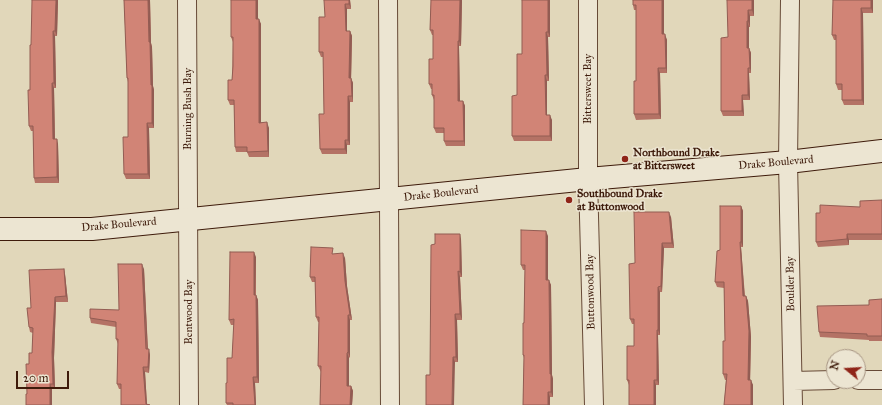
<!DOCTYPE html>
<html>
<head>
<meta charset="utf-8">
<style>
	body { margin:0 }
	#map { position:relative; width:882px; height:405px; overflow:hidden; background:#e1d7ba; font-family:"IM FELL Great Primer",serif }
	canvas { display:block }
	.north { position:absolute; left:826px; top:349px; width:40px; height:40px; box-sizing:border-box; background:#ece5d2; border:1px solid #a69482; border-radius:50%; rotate:288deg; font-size:11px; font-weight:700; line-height:16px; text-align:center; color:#3e1b0b }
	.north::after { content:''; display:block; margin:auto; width:14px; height:18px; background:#8f2418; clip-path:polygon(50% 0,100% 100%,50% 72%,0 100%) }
	.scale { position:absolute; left:16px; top:371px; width:53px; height:18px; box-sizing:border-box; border:2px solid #3e1b0b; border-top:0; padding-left:5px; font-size:12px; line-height:14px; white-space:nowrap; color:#3e1b0b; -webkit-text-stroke:3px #ece5d2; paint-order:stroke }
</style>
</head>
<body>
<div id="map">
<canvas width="882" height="405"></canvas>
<div class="north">N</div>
<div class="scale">20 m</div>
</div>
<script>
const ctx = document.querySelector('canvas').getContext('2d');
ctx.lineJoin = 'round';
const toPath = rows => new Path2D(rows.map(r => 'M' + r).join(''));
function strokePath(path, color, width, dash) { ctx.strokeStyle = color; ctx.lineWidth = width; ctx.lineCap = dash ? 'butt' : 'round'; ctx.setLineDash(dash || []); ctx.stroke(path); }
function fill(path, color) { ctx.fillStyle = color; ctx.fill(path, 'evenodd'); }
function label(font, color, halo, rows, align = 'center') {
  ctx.font = font + ' "IM FELL Great Primer",serif'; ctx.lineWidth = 3; ctx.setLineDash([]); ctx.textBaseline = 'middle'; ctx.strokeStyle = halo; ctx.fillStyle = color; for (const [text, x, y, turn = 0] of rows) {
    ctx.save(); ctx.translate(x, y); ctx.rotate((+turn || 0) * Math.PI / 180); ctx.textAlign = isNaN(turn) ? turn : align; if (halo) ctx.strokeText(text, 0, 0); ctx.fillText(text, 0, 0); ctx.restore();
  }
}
const street = toPath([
	[187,0,189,405],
	[388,0,390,405],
	[588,0,588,179,594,405],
	[790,0,788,162,793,405],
	[858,380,882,380],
	[793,381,834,380]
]);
const secondary = toPath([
	[0,229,92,229,588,179,788,162,882,151]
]);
strokePath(street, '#674a37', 20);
strokePath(secondary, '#3e1b0b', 24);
strokePath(street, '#ece5d2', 18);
strokePath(secondary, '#ece5d2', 22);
fill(toPath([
	[58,0,57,36,55,36,56,88,54,88,55,139,58,144,59,183,35,183,34,178,33,131,31,131,29,126,31,45],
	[124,0,150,0,151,43,152,47,153,86,154,90,154,128,149,128,150,179,126,179,124,174,128,137,128,82,127,78],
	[350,0,351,9,347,9,347,31,350,31,352,36,351,78,353,83,353,102,350,102,350,145,347,145,347,154,322,154,320,149,324,114,323,57,321,57,319,52,325,17],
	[431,0,462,0,461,46,459,46,460,101,463,101,465,106,465,146,446,146,444,141,444,133,436,133,434,128,434,100,432,95,432,89,431,89,429,84,433,59,433,35,432,35,430,30],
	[550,0,550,37,548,37,549,81,547,81,547,115,552,120,552,141,514,141,512,136,522,54],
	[633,0,664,0,664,34,667,40,667,73,660,73,661,119,636,120,634,114,636,81,636,10,634,10,633,5],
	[754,0,754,16,750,16,750,27,749,27,749,48,751,53,751,73,749,73,750,100,743,100,744,116,723,116,721,111,728,37],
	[833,0,873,0,873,13,863,13,864,105,844,105,842,100,842,90,838,90,836,84,836,40,834,40,832,35],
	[258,19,261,24,261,122,269,128,269,157,249,157,247,152,236,152,235,147,234,105,230,105,228,100,232,80,233,42,231,37],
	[882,200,882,240,849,240,849,245,818,247,816,242,820,213,860,207],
	[741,206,743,211,743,247,741,247,745,296,746,296,748,301,751,337,750,380,753,385,753,405,724,405,726,380,725,380,723,374,725,341,724,288,717,287,715,282,720,250],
	[671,217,674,248,664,248,662,292,660,292,660,335,658,335,659,385,629,385,627,380,634,346,634,324,632,324,630,319,635,263],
	[548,236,548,280,551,285,552,375,553,379,553,397,550,397,550,405,523,405,524,358,523,355,524,323,525,270,523,270,521,265],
	[461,239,462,277,460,277,462,320,457,320,458,362,455,362,430,375],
	[335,254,345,258,347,286,352,320,350,320,350,357,349,358,349,386,351,386,353,391,352,405,320,405,321,372,318,366,319,322,318,322,316,317,315,282,312,282,310,277],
	[256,257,256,295,258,300,259,383,255,383,256,405,227,405,226,403,227,383,232,358,234,325,231,325,229,320],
	[64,269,65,274,68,302,56,302,54,358,55,389,52,389,27,394,29,364,32,353,33,333,30,332,29,327,31,308],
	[144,269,148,349,150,355,149,373,145,372,147,404,121,405,121,389,119,389,117,384,118,344,116,339,116,327,91,323,90,318,119,310],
	[882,299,882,341,869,341,869,340,820,337,819,332,869,305]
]), '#b47265');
fill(toPath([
	[56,0,58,0,57,36,55,31],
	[148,0,150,0,151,43,152,47,153,86,154,90,154,128,152,123],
	[256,0,258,0,258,24,256,19],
	[349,0,350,0,351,9,349,4],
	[460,0,462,0,461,46,459,41],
	[548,0,550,0,550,37,548,32],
	[662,0,664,0,664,40,662,34],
	[752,0,754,0,754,16,752,10],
	[871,0,873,0,873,13,871,8],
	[345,4,347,9,347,36,346,31],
	[861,8,863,13,864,105,862,100],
	[748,10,750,16,750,27,748,21],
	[259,19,261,24,261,128,259,123],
	[747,21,749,27,749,53,747,48],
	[53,31,55,36,56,88,54,83],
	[350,31,352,36,351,83,349,78],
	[546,32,548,37,549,81,547,75],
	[665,34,667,40,667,73,666,68],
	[458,41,459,46,460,106,458,101],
	[749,48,751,53,751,73,750,68],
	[658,68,660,73,661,119,659,114],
	[748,68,749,73,750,100,748,95],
	[545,75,547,81,547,120,546,115],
	[351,78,353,83,353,102,352,96],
	[52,83,54,88,55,144,53,139],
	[742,95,743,100,744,116,742,111],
	[348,96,350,102,350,145,348,140],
	[463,101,465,106,465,146,464,141],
	[550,115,552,120,552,141,550,136],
	[267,122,269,128,269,157,268,151],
	[147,123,149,128,150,179,148,174],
	[57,139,58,144,59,183,57,177],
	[345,140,347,145,347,154,345,149],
	[741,206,743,211,743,247,741,242],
	[669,212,671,217,674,248,672,243],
	[546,231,548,236,548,285,546,280],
	[460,234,461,239,462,277,460,272],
	[847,234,849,240,849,245,847,239],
	[740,242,741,247,745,301,743,296],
	[662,243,664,248,662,292,661,286],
	[254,252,256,257,255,300,254,295],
	[343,253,345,258,347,286,352,320,350,315,345,281],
	[142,264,144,269,148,354,149,349,150,355,149,373,148,367],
	[64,269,65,274,68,302,66,296],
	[458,271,460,277,462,320,460,314],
	[549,280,551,285,552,375,553,379,553,397,551,392,550,374],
	[658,287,660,292,660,335,658,330],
	[256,295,258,300,259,383,257,377],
	[746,296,748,301,751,337,750,385,748,380],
	[55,297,56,302,54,358,55,389,53,384,52,352],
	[455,314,457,320,458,362,456,357],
	[348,315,350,320,350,357,348,352],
	[657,330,658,335,659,385,657,380],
	[347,353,349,358,349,391,347,386],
	[453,357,455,362,454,405,452,405],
	[143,367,145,372,147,405,146,404],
	[253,377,255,383,256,405,255,405],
	[654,380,656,385,656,405,654,405],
	[751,380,753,385,753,405,751,405],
	[50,384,52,389,52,405,50,405],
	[351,386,353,391,352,405,350,405],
	[548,392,550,397,550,405,548,405]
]), '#925c53');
const building = toPath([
	[32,0,56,0,55,31,53,31,54,83,52,83,53,139,57,139,57,177,34,178,33,126,29,126,28,90,30,90,30,45,31,45,32,0],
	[124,0,148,0,149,42,150,42,151,85,152,85,152,123,147,123,148,174,124,174,123,137,128,137,128,78,127,78,124,0],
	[231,0,256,0,256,19,259,19,259,123,267,122,268,151,247,152,247,147,235,147,234,100,228,100,228,80,232,80,233,66,233,37,231,37,231,0],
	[324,0,349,0,349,4,345,4,346,31,350,31,349,78,351,78,352,96,348,96,348,140,345,140,345,149,320,149,319,114,324,114,323,52,319,52,319,17,325,17,324,0],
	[431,0,460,0,459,41,458,41,458,101,463,101,464,141,444,141,444,128,434,128,434,95,432,95,432,84,429,84,429,59,433,59,433,30,430,30,431,0],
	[522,0,548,0,548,32,546,32,547,75,545,75,546,115,550,115,550,136,512,136,512,96,517,95,517,54,522,54,522,0],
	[633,0,662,0,662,34,665,34,666,68,658,68,659,114,634,114,634,81,636,81,636,5,633,5,633,0],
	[727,0,752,0,752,10,748,10,748,21,747,21,747,48,749,48,750,68,748,68,748,95,742,95,742,111,721,111,721,38,728,37,727,0],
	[833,0,871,0,871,8,861,8,862,100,842,100,842,84,836,84,836,35,832,35,833,0],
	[882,200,882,234,847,234,847,239,816,242,816,213,820,213,820,205,860,207,860,201,882,200],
	[720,206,741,206,741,242,740,242,743,296,746,296,749,331,748,380,751,380,751,405,724,405,727,374,723,374,723,341,725,341,724,282,715,282,717,251,720,250,720,206],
	[634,212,669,212,672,243,662,243,661,286,658,287,658,330,657,330,657,380,654,380,654,405,629,405,629,380,627,380,627,346,634,346,634,319,630,319,629,264,635,263,634,212],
	[521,230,546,231,546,280,549,280,550,374,551,374,551,392,548,392,548,405,523,405,524,355,523,355,523,323,524,323,525,265,521,265,521,230],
	[435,234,460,234,460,272,458,271,460,314,455,314,456,357,453,357,452,405,426,405,426,375,430,375,431,245,435,244,435,234],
	[311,247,333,248,332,254,343,253,345,281,350,315,348,315,348,352,347,353,347,386,351,386,350,405,320,405,321,366,318,366,319,317,316,317,315,277,310,277,311,247],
	[230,252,254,252,254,295,256,295,257,377,253,377,255,405,233,405,233,403,226,403,226,383,227,383,227,358,232,358,234,319,229,320,230,252],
	[118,264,142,264,146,349,149,349,148,367,143,367,146,404,150,405,121,405,121,384,117,384,118,339,116,339,116,322,90,318,90,309,119,310,118,264],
	[64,269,66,296,55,297,52,352,53,384,50,384,50,405,26,405,26,394,27,394,26,364,29,364,29,353,32,353,33,328,29,327,27,308,31,308,29,270,64,269],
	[882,299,882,336,867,336,867,334,819,332,817,306,869,305,869,300,882,299]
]);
fill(building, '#d18476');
strokePath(building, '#925c53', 1);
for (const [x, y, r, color] of [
	[625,159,4,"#8f2418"],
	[569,200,4,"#8f2418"]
]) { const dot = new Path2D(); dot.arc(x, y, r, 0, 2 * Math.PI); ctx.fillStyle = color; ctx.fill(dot); strokePath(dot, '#ece5d2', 1.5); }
label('11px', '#3e1b0b', '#ece5d2', [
	["Bittersweet Bay",588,89,-90],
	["Burning Bush Bay",188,109,-90],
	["Drake Boulevard",776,163,-5],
	["Drake Boulevard",441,194,-6],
	["Drake Boulevard",119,225,-5],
	["Boulder Bay",791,284,-91],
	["Buttonwood Bay",591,292,-91],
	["Bentwood Bay",189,312,-90]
]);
label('bold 11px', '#3e1b0b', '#ece5d2', [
	["Northbound Drake",633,153],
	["at Bittersweet",633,166],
	["Southbound Drake",577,194],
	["at Buttonwood",577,207]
], 'left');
</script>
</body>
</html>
